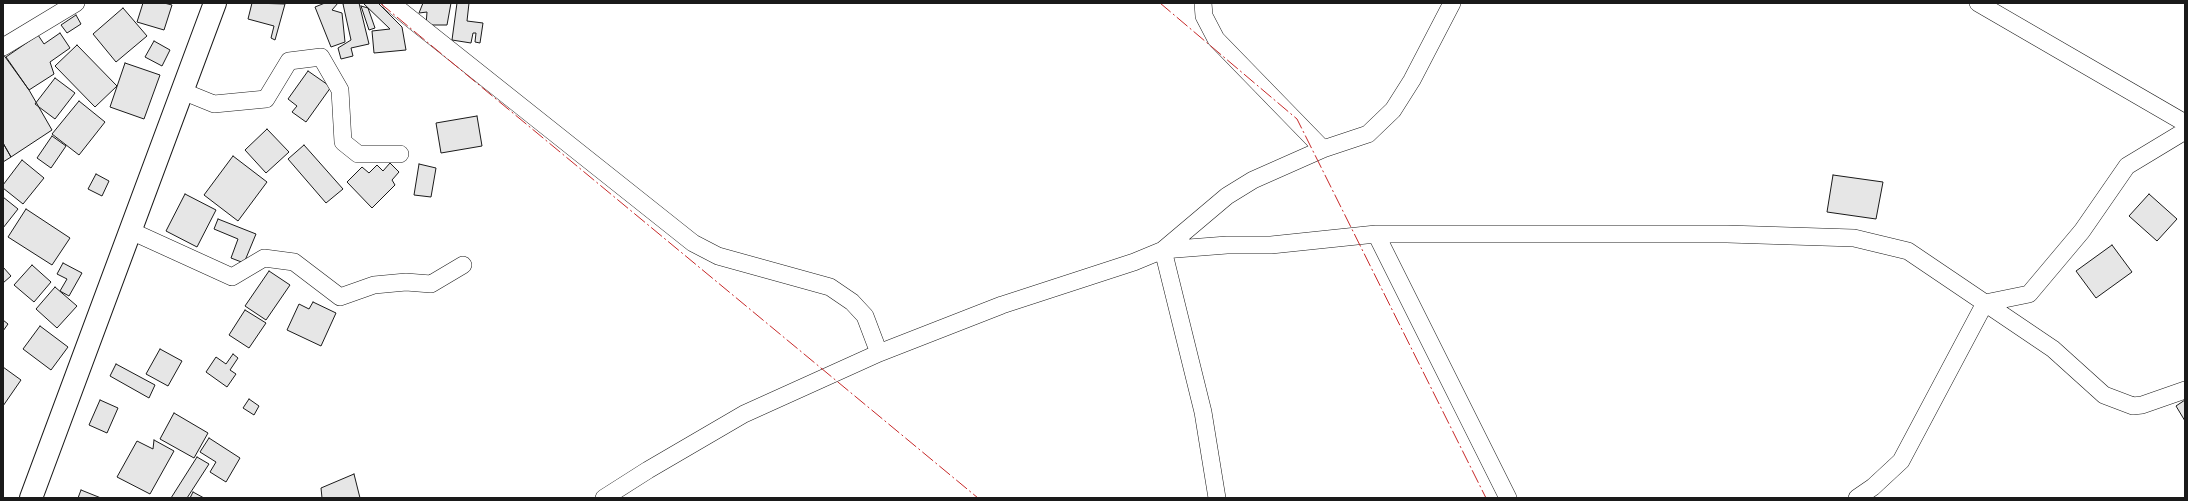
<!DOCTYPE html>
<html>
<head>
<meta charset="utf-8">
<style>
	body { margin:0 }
	#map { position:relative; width:2188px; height:501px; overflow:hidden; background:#fff; font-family:Figtree,sans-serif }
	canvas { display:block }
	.frame { position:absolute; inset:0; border:4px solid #1a1a1a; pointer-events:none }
</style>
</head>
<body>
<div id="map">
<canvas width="2188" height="501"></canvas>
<div class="frame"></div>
</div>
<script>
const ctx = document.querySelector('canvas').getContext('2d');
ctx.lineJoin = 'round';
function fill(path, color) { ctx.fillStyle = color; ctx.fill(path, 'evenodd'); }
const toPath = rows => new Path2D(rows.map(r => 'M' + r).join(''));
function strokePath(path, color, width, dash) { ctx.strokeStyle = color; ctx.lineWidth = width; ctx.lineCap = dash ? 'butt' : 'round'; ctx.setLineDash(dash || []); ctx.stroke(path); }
const building = toPath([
	[143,3,164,3,172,5,164,30,137,22,143,3],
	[252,3,285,4,275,40,271,38,274,26,248,19,252,3],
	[325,3,338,3,332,10,342,13,345,42,331,47,315,7,325,3],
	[346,3,359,3,369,44,351,48,353,56,341,59,338,48,351,40,343,4,346,3],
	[363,3,378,3,402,27,406,50,374,53,372,31,390,29,363,3],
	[423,3,451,3,447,25,426,25,427,12,419,13,423,3],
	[457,3,469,3,467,21,483,23,480,43,475,42,476,33,473,33,471,43,452,40,457,3],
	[361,6,368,8,375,28,369,30,361,6],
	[123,8,147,36,116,62,93,34,123,8],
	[76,15,81,24,67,33,61,25,76,15],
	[60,33,70,48,50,62,54,74,29,90,6,57,38,35,44,44,60,33],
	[154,41,170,50,162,66,145,57,154,41],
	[77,45,117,86,95,107,55,66,77,45],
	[3,54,29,90,52,130,11,157,3,143,3,54],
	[125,63,160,75,144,119,110,107,125,63],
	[308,71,331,87,306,122,292,112,297,106,288,99,308,71],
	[55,78,75,93,55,119,35,104,55,78],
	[79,101,105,122,79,155,52,134,79,101],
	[477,116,482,146,441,153,436,123,477,116],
	[267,129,289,152,266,173,245,150,267,129],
	[52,136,66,146,51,168,37,158,52,136],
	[3,143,11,157,3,162,3,143],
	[304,145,343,189,326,203,288,159,304,145],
	[233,156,267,182,238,221,204,195,233,156],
	[22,160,44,178,23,204,3,188,3,185,22,160],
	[390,163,399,172,392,180,395,185,372,208,347,182,362,167,369,173,377,165,383,171,390,163],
	[419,164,436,168,431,197,414,195,419,164],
	[96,174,109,181,102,196,88,189,96,174],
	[1833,175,1883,182,1876,219,1827,212,1833,175],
	[185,194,216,210,197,247,166,231,185,194],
	[2149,194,2177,219,2157,241,2129,216,2149,194],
	[3,197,18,209,3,228,3,197],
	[26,209,70,238,52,265,8,237,26,209],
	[218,219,256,234,244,263,231,258,238,239,214,229,218,219],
	[2112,245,2132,272,2096,298,2076,271,2112,245],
	[63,263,82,273,69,296,60,291,67,279,57,274,63,263],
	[32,265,51,282,34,302,14,285,32,265],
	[3,267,11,276,3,283,3,267],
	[269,271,290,285,266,320,245,306,269,271],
	[55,287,77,306,57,328,36,309,55,287],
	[313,302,336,313,321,346,287,330,299,304,309,309,313,302],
	[245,310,266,323,249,348,229,335,245,310],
	[3,320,8,324,3,331,3,320],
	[40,326,68,347,51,370,23,349,40,326],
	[160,349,182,361,168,386,146,374,160,349],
	[233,354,238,358,230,370,236,374,227,387,206,372,216,357,226,364,233,354],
	[116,364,155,385,149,398,110,376,116,364],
	[3,367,21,380,3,406,3,367],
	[249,399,259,406,254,415,243,408,249,399],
	[100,400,118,408,107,433,89,425,100,400],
	[2185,400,2185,421,2176,406,2185,400],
	[174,413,208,433,194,458,160,439,174,413],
	[209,438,240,458,226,482,210,472,216,462,200,452,209,438],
	[154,440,174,451,150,494,117,477,137,441,153,449,154,440],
	[197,457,209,464,187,498,171,498,197,457],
	[354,474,360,498,322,498,321,488,354,474],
	[81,490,101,498,78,498,81,490],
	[193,492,204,498,190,498,193,492]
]);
fill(building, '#e6e6e6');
strokePath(building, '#1a1a1a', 1);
const minor = toPath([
	[391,3,693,243,718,256,830,287,852,302,865,316,879,353],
	[1203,3,1204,16,1216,39,1323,149],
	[1978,3,2185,123],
	[3,47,76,3],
	[182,91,214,104,266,99,289,61,321,57,340,90,343,142,358,154,400,154],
	[131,231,232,277,264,258,294,262,340,297,374,285,406,282,431,284,463,265],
	[1376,234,1508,498],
	[604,498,648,470,744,414,879,353,1002,305,1134,262,1163,250,1227,196,1253,180,1323,149,1368,134,1393,110,1412,80,1452,3],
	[1217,498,1203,412,1163,250,1227,245,1271,245,1376,234,1727,234,1854,238,1908,251,2053,349,2104,395,2133,406,2142,405,2185,390],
	[1857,498,1873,487,1901,461,1985,303,2029,294,2082,231,2127,166,2185,131]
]);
const major = toPath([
	[31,498,215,3]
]);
strokePath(minor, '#1a1a1a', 18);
strokePath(major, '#1a1a1a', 24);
strokePath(minor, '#fff', 17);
strokePath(major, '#fff', 22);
strokePath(toPath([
	[380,3,978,498],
	[1160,3,1297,119,1486,498]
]), '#c62828', 1, [14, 3, 2, 3]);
</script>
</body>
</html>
